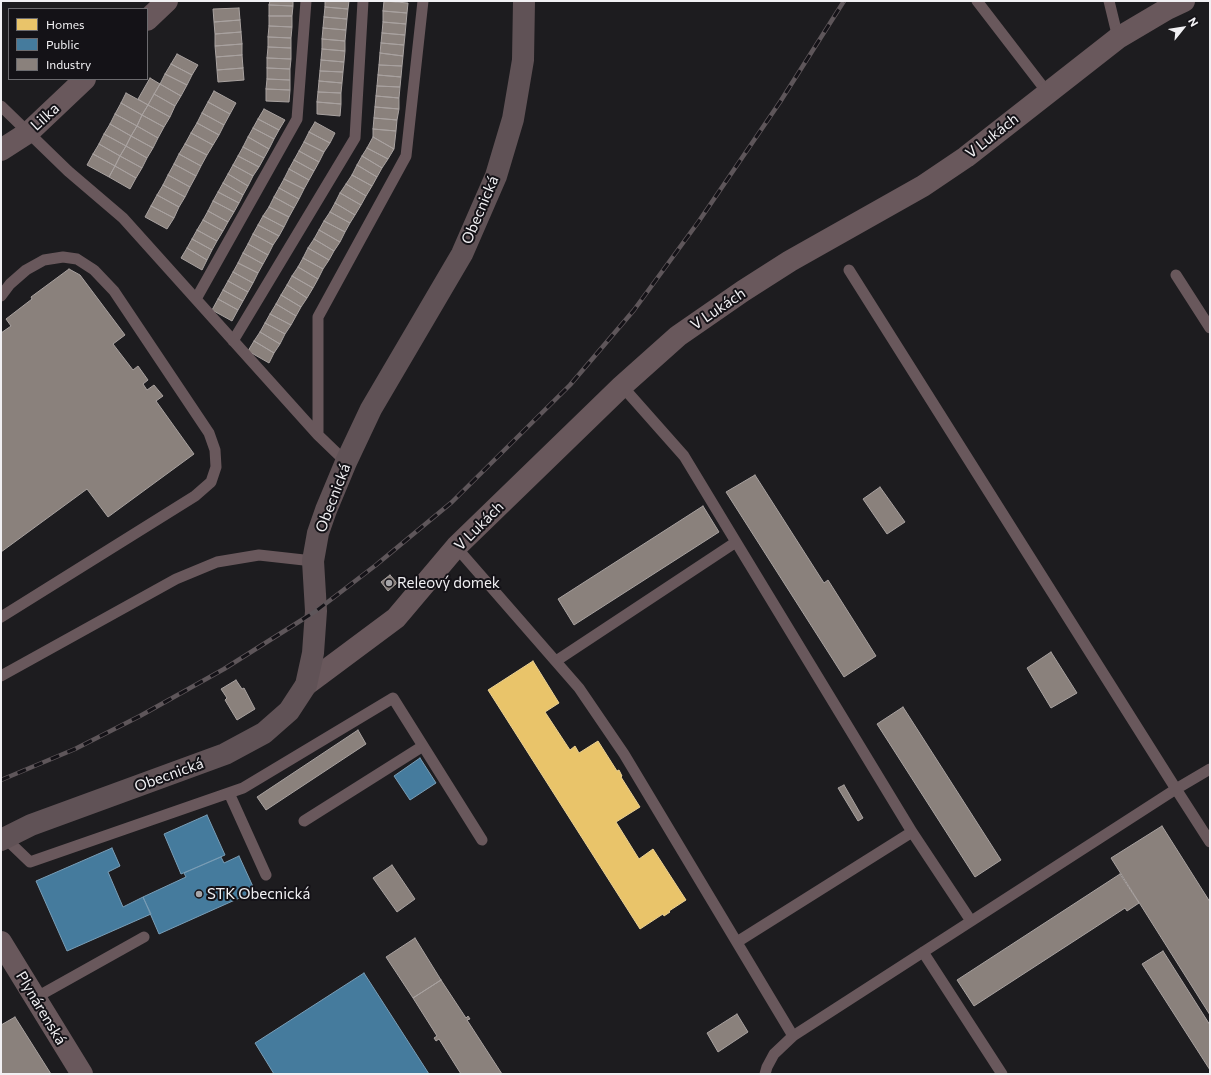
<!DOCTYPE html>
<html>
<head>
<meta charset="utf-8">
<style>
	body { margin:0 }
	#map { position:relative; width:1211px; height:1075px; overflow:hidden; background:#1d1c1f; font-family:Commissioner,sans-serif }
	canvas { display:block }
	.frame { position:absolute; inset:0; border:2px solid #f1f0f3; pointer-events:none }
	.legend { position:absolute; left:8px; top:8px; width:140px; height:72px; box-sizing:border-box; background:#141217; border:1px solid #6c6b6f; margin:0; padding:5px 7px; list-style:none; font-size:12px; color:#f1f0f3 }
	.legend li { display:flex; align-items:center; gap:8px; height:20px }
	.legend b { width:20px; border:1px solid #6c6b6f }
	.north { position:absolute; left:1163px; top:8px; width:40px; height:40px; -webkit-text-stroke:3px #141217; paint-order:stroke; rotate:60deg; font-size:11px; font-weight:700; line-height:16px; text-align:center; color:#f1f0f3 }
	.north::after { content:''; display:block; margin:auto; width:14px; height:18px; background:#f1f0f3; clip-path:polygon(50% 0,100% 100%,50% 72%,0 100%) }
</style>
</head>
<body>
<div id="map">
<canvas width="1211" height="1075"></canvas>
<div class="frame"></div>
<ul class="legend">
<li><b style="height:11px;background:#e9c46a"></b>Homes</li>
<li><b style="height:11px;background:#457b9d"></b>Public</li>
<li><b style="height:11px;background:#8a817c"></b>Industry</li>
</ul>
<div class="north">N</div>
</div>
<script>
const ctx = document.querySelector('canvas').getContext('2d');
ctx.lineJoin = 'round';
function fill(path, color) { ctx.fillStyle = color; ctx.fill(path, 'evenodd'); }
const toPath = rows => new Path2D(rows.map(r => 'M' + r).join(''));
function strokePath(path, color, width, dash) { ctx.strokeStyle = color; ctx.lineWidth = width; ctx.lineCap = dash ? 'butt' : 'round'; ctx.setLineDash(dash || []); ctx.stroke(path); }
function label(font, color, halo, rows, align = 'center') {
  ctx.font = font + ' Commissioner,sans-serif'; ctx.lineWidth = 4; ctx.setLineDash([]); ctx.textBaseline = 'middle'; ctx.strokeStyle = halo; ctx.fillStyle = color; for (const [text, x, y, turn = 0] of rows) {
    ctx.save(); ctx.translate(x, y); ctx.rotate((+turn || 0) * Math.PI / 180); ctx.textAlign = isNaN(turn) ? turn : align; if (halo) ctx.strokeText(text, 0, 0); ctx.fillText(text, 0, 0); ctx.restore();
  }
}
const homes = toPath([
	[533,661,559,703,545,712,570,750,575,746,579,753,598,741,617,771,619,770,622,776,621,777,640,807,616,822,639,859,653,849,686,900,669,911,670,912,664,916,663,914,640,929,488,690,533,661]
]);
fill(homes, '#e9c46a');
strokePath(homes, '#ebd193', 1);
const public = toPath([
	[420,758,436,783,410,800,394,776,420,758],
	[207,815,225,855,181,874,164,834,207,815],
	[112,848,120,866,108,872,123,907,143,897,151,914,67,951,36,881,112,848],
	[239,856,255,891,159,934,143,897,186,877,184,873,221,857,224,863,239,856],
	[364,973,429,1074,274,1074,255,1043,364,973]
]);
fill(public, '#457b9d');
strokePath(public, '#799eb7', 1);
const industry = toPath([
	[270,1,293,1,293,6,269,5,270,1],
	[325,1,349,1,348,9,325,7,325,1],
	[384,1,408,3,407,13,383,11,384,1],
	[269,5,293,6,292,16,269,16,269,5],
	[325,7,348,9,347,19,324,17,325,7],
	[239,8,240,20,214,22,213,9,239,8],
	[383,11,407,13,406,24,383,22,383,11],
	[269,16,292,16,292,27,269,26,269,16],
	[324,17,347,19,346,30,323,28,324,17],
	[240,20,241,32,215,34,214,22,240,20],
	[383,22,406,24,405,35,382,33,383,22],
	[269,26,292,27,291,38,268,37,269,26],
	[323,28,346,30,345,41,322,39,323,28],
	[241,32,242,44,215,46,215,34,241,32],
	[382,33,405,35,404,45,381,43,382,33],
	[268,37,291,38,291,48,268,47,268,37],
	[322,39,345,41,345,51,322,49,322,39],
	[381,43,404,45,403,56,380,53,381,43],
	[242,44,242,55,216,57,215,46,242,44],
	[268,47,291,48,291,59,267,58,268,47],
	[322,49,345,51,344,62,321,60,322,49],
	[380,53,403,56,402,66,379,65,380,53],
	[177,54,198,65,192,75,171,64,177,54],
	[242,55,243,68,217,70,216,57,242,55],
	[267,58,291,59,290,69,267,68,267,58],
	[321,60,344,62,343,72,320,71,321,60],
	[171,64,192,75,187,85,165,74,171,64],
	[379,65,402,66,401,77,378,75,379,65],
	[243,68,244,80,218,82,217,70,243,68],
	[267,68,290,69,290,80,267,79,267,68],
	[320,71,343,72,342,83,319,81,320,71],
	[165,74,187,85,181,96,160,84,165,74],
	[378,75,401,77,400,87,377,86,378,75],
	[150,78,160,84,148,105,138,99,150,78],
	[267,79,290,80,290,90,266,89,267,79],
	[319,81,342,83,341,93,318,92,319,81],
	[160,84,181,96,175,106,154,94,160,84],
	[377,86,400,87,399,98,376,96,377,86],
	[266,89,290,90,289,102,266,101,266,89],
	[214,91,236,103,230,114,208,102,214,91],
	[318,92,341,93,341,104,317,102,318,92],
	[126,93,148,105,142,115,121,103,126,93],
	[154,94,175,106,170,117,148,105,154,94],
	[376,96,399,98,399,109,375,107,376,96],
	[208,102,230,114,224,125,202,113,208,102],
	[317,102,341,104,340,116,317,114,317,102],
	[121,103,142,115,137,126,115,114,121,103],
	[148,105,170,117,164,127,142,115,148,105],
	[375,107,399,109,397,120,374,118,375,107],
	[264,109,285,120,279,130,258,119,264,109],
	[202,113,224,125,219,135,197,123,202,113],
	[115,114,137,126,131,136,110,124,115,114],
	[142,115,164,127,158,138,137,126,142,115],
	[374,118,397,120,396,131,373,129,374,118],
	[258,119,279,130,274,139,253,128,258,119],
	[315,122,335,133,330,143,309,132,315,122],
	[197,123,219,135,213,145,191,133,197,123],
	[110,124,131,136,126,146,104,134,110,124],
	[137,126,158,138,153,148,131,136,137,126],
	[253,128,274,139,269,149,248,137,253,128],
	[373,129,396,131,394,149,373,137,373,129],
	[309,132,330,143,324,152,304,142,309,132],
	[191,133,213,145,207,155,185,144,191,133],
	[104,134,126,146,120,156,99,144,104,134],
	[131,136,153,148,147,158,126,146,131,136],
	[248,137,269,149,264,158,243,147,248,137],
	[373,137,394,149,388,159,367,148,373,137],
	[304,142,324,152,319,162,299,151,304,142],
	[99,144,120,156,115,166,93,154,99,144],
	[185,144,207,155,201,166,179,154,185,144],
	[126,146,147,158,142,168,120,156,126,146],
	[243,147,264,158,259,167,238,156,243,147],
	[367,148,388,159,382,168,362,156,367,148],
	[299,151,319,162,314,171,294,160,299,151],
	[93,154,115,166,109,177,87,165,93,154],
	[179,154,201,166,196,176,174,164,179,154],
	[120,156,142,168,136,178,115,166,120,156],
	[238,156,259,167,253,176,233,165,238,156],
	[362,156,382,168,377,177,357,165,362,156],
	[294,160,314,171,309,180,289,169,294,160],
	[174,164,196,176,190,187,168,175,174,164],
	[233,165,253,176,248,186,228,174,233,165],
	[357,165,377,177,372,186,352,175,357,165],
	[115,166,136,178,130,189,109,177,115,166],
	[289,169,309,180,304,189,284,179,289,169],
	[228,174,248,186,243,195,223,183,228,174],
	[168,175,190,187,185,197,163,185,168,175],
	[352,175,372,186,366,196,346,184,352,175],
	[284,179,304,189,299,199,279,188,284,179],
	[223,183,243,195,239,203,218,192,223,183],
	[346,184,366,196,361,205,340,193,346,184],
	[163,185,185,197,179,207,157,195,163,185],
	[279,188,299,199,294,208,274,197,279,188],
	[218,192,239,203,234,212,213,201,218,192],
	[340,193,361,205,355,215,335,203,340,193],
	[157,195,179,207,174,218,151,206,157,195],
	[274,197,294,208,289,217,269,207,274,197],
	[213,201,234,212,228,222,208,211,213,201],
	[335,203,355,215,350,223,330,212,335,203],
	[151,206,174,218,167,229,145,217,151,206],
	[269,207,289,217,284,227,263,216,269,207],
	[208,211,228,222,223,231,203,220,208,211],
	[330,212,350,223,345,232,324,221,330,212],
	[263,216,284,227,279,236,258,225,263,216],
	[203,220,223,231,217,241,197,230,203,220],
	[324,221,345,232,340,242,319,230,324,221],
	[258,225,279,236,273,245,253,234,258,225],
	[197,230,217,241,212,250,192,239,197,230],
	[319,230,340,242,334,251,314,239,319,230],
	[253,234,273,245,268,255,248,244,253,234],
	[192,239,212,250,207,260,187,248,192,239],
	[314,239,334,251,329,260,308,248,314,239],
	[248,244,268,255,263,264,243,253,248,244],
	[187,248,207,260,202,270,181,258,187,248],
	[308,248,329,260,323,269,303,258,308,248],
	[243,253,263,264,258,273,238,263,243,253],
	[303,258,323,269,318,279,298,267,303,258],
	[238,263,258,273,253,283,233,272,238,263],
	[298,267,318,279,313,288,292,276,298,267],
	[69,269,80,275,125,335,113,344,133,370,138,366,148,380,143,384,147,390,154,385,163,396,156,401,194,454,108,517,87,489,1,552,1,333,11,326,6,319,32,299,31,297,69,269],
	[233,272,253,283,248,292,228,281,233,272],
	[292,276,313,288,307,298,287,285,292,276],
	[228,281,248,292,243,301,223,290,228,281],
	[287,285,307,298,301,307,281,295,287,285],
	[223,290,243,301,238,310,218,299,223,290],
	[281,295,301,307,296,316,276,304,281,295],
	[218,299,238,310,232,321,212,310,218,299],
	[276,304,296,316,291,325,270,314,276,304],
	[270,314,291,325,285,334,265,323,270,314],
	[265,323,285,334,280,344,260,332,265,323],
	[260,332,280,344,274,353,254,341,260,332],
	[254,341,274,353,269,363,248,351,254,341],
	[755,475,824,583,828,580,876,656,844,677,726,492,755,475],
	[880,487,905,522,887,534,863,499,880,487],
	[703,506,719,532,574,625,558,599,703,506],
	[390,575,397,583,388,591,381,582,390,575],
	[1051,652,1077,693,1051,708,1027,668,1051,652],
	[236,680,242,689,244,688,255,709,237,720,225,700,227,698,221,689,236,680],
	[903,707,1001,860,975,877,877,724,903,707],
	[358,730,366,744,266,810,257,797,358,730],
	[844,785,863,818,858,821,838,788,844,785],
	[1162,826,1210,902,1210,1015,1111,858,1162,826],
	[392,865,415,899,397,912,373,878,392,865],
	[1120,874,1139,903,1127,911,1125,908,974,1006,957,980,1120,874],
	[415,938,441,980,413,998,386,957,415,938],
	[1163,951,1210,1025,1210,1070,1142,964,1163,951],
	[441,980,466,1018,468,1016,470,1019,467,1020,502,1074,461,1074,439,1039,436,1041,434,1038,437,1036,413,998,441,980],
	[737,1014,748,1032,718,1052,707,1033,737,1014],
	[15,1017,51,1074,1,1074,1,1025,15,1017]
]);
fill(industry, '#8a817c');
strokePath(industry, '#a9a2a0', 1);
strokePath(toPath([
	[977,1,1047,92],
	[1109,1,1118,38],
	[1,106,68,171,123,218,318,435,346,462],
	[1176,275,1210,328],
	[1,296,10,284,26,270,44,260,63,257,77,259,94,270,114,291,209,433,215,450,216,467,211,482,195,496,1,617],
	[196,299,297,119,306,1],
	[233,341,355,138,363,1],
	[622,386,684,456,736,542],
	[318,435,318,317,406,156,423,1],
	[456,547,579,688,624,754,793,1036],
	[556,661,736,542,912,832,971,921],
	[1,676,176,579,217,562,259,555,313,561],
	[1210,769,1176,789,1210,842],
	[229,793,266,875],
	[304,821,423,746],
	[5,838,30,862,243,788,393,698,482,840],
	[737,942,912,832],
	[923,952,1002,1074],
	[35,998,144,937],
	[765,1074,767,1067,774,1054,793,1036,1176,789,849,270]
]), '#69585c', 11);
strokePath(toPath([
	[147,20,167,1],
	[1,150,29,132,85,79],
	[306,685,396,618,456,547,622,386,678,336,743,291,790,261,923,186,966,157,1118,38,1167,9,1184,1],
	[1,942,82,1074]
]), '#69585c', 22);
strokePath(toPath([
	[1,840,31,825,225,754,264,733,289,711,306,685,313,653,316,611,313,561,318,533,326,510,346,462,371,409,462,254,496,176,513,119,523,60,524,1]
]), '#605256', 22);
const rail = toPath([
	[1,780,75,749,140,716,224,669,316,611,376,565,452,502,570,385,634,310,699,221,780,102,844,1]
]);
strokePath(rail, '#5e565a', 4.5);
strokePath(rail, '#141217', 3, [9]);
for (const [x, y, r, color] of [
	[389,583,4,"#a7a6a9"],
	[199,894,4,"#a7a6a9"]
]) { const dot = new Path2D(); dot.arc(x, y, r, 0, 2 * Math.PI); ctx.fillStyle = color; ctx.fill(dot); strokePath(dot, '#141217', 1.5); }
label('15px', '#f1f0f3', '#141217', [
	["Lilka",45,117,-43],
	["V Lukách",992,136,-38],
	["Obecnická",480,210,-67],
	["V Lukách",718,309,-34],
	["Obecnická",333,498,-69],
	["V Lukách",479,526,-45],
	["Obecnická",169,775,-20],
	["Plynárenská",41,1008,59]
]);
label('15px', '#f1f0f3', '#141217', [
	["Releový domek",397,583],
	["STK Obecnická",207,894]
], 'left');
</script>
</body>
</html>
